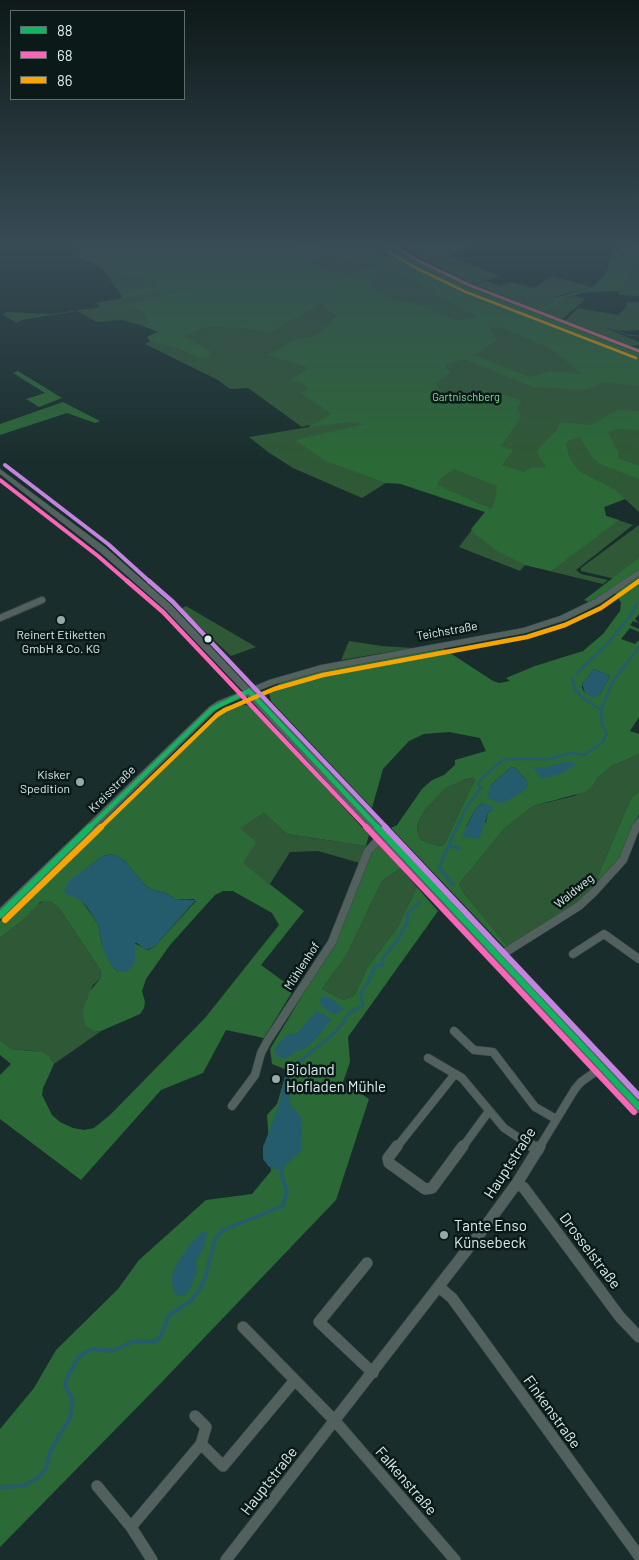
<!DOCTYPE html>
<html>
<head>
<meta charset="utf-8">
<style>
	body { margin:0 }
	#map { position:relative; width:639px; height:1560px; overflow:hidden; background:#192e2c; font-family:Barlow,sans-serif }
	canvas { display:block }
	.legend { position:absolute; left:10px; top:10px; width:175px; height:90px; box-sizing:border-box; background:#0b1a18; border:1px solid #5e6e6c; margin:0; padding:6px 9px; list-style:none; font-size:15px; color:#daedea }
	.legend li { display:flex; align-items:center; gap:10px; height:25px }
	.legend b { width:25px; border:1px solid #5e6e6c }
</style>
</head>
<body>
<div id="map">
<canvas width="639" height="1560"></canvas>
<ul class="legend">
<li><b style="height:6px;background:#13b361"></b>88</li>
<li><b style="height:6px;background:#fa66b7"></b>68</li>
<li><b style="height:6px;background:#f7a600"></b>86</li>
</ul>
</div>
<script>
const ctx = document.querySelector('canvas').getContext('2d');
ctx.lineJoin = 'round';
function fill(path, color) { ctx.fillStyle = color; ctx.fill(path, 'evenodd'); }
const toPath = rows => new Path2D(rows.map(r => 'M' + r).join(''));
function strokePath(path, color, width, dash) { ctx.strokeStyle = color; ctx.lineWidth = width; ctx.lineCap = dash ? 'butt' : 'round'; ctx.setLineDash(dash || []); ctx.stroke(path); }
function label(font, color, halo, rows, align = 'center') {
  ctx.font = font + ' Barlow,sans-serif'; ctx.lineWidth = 5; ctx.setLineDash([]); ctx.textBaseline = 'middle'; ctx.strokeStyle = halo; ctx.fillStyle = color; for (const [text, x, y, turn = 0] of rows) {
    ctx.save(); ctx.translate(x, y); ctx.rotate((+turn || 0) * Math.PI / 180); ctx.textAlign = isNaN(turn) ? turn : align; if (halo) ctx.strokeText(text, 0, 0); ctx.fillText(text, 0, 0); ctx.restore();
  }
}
fill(toPath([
	[67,243,385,243,414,260,469,287,639,353,639,512,625,499,604,507,606,516,633,525,576,570,581,574,608,580,603,584,525,565,520,571,459,547,485,512,395,482,386,483,362,498,293,468,268,452,249,437,309,427,310,425,302,427,248,388,230,389,218,380,145,344,151,341,147,337,158,332,141,325,121,320,97,322,77,311,22,320,16,323,2,314,7,312,52,314,101,307,96,303,123,298,100,266,76,256,81,254,82,251],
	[393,243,476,243,449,256,500,276,472,284],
	[639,263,639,296,619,295,619,291],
	[552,276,592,287,560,295,554,298,553,303,534,309,474,284,487,281,501,286,511,282,534,288],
	[576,296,586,299,562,319,542,312,558,305,566,298],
	[627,302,639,302,639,330,626,331,606,328,639,342,639,345,631,346,565,321,578,308,618,315,626,308],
	[639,525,639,567,620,580,581,571,581,568],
	[186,606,256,647,231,656,181,609],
	[349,641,382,646,413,648,341,660],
	[639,754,639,791,631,798,597,878,602,881,576,904,508,947,463,892,459,884,504,829,533,806,574,796,593,786,597,778,612,766],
	[469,778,475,779,444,845,439,846,421,840,417,831,418,823,425,810,446,788],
	[264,813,287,834,366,846,360,863,318,851,290,852,270,884,242,863,239,828],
	[401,868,417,887,397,928,367,968,354,996,343,1000,322,989,346,956,382,881],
	[45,901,50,901,59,908,101,971,100,979,93,985,86,1000,95,1032,101,1031,54,1064,50,1057,34,1051,11,1049,0,1040,0,938,22,921,35,905]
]), '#2f5936');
fill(toPath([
	[67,243,385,243,414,260,469,287,639,353,639,386,603,382,587,390,533,387,464,359,446,365,445,367,451,372,436,383,439,390,457,397,471,392,484,390,518,399,521,402,517,408,521,417,501,446,513,450,502,465,524,472,531,468,546,467,537,453,539,448,557,430,560,422,591,425,617,410,639,411,639,430,617,429,608,432,618,452,618,458,639,466,639,479,600,464,593,458,580,437,568,441,566,445,570,459,579,471,615,490,625,499,604,507,606,516,619,520,551,571,525,565,497,551,475,534,471,529,485,512,401,484,386,483,326,461,295,440,365,424,349,422,309,427,331,414,300,392,308,390,302,382,289,381,309,368,268,355,299,338,310,338,327,326,336,316,321,304,270,332,243,328,209,326,183,336,211,352,209,357,200,359,181,349,149,340,147,337,158,332,141,325,149,323,142,311,127,305,192,287,123,298,121,296,157,284,134,275,100,266,76,256,81,254,82,251],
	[307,244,336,260,349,260,381,267,348,275,322,270,306,258,300,247],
	[391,268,402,275,478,317,456,320,417,304,387,298,375,289,371,279,376,272],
	[497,326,550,348,582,374,551,371,529,377,475,355,497,340,489,328],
	[454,469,497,486,496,499,491,509,437,485,440,479],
	[625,243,639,243,639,263,619,291,585,292,566,298,558,305,542,312,534,309,553,303,554,298,592,287,598,282,607,271,610,258],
	[18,371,62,398,39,407,26,399,45,393,13,373],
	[63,402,100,421,95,423,67,413,0,435,0,424],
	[639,558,639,614,635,619,639,623,633,621,630,625,639,629,639,632,630,628,621,639,635,644,639,640,639,717,630,731,639,734,639,754,612,766,597,778,593,786,585,792,533,806,504,829,459,884,463,892,508,947,505,948,391,828,397,825,422,789,432,780,444,775,455,765,455,760,486,751,480,738,449,732,424,734,409,741,383,769,372,808,271,701,269,692,280,683,323,670,394,656,444,649,493,681,499,683,510,681,506,678,535,666,583,651,603,634,620,611,621,603,616,594,610,591,589,602,584,600],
	[594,669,610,676,600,694,585,693,582,688,582,684],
	[514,767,527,781,522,792,513,796,491,791,490,787,495,781,510,768],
	[469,778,475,779,444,845,439,846,421,840,417,831,418,823,425,810,446,788],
	[482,803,492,810,488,813,486,822,466,827,476,808],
	[246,705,252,707,369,835,366,846,287,834,264,813,240,828,256,842,243,863,304,911,261,965,294,989,264,1038,226,1030,203,1073,161,1090,81,1180,0,1119,0,1075,11,1064,0,1055,0,1040,11,1049,42,1052,50,1057,54,1064,43,1088,42,1095,52,1115,60,1122,73,1128,84,1130,94,1128,110,1115,205,1018,279,925,272,913,233,891,223,891,215,895,170,945,146,979,142,991,145,1002,144,1008,140,1014,101,1031,95,1032,85,1025,83,1010,89,992,100,979,101,971,59,908,50,901,40,902,22,921,0,938,0,921,215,714,226,706],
	[113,854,124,860,145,885,153,890,166,893,175,899,194,899,196,901,154,947,148,950,134,943,126,972,119,972,113,968,102,945,98,924,82,901,83,871,103,856],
	[639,791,639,814,622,857,602,881,597,878,631,798],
	[377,846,380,846,401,868,382,881,346,956,322,989,343,1000,354,996,367,968,397,928,417,887,438,911,348,1037,350,1062,343,1082,369,1099,336,1200,159,1385,0,1547,0,1429,34,1388,56,1350,118,1289,139,1260,206,1200,252,1194,271,1171,267,1115,277,1104,287,1070,272,1064,270,1049,334,943,370,854]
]), '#2b6936');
fill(toPath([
	[594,669,610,676,600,694,594,698,585,693,582,684],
	[570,761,576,765,560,774,546,778,540,778,533,767,546,767],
	[514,767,527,781,528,786,522,792,501,804,488,798,487,793,490,791,490,787,495,781,510,768],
	[482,803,493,806,492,810,488,813,480,837,478,839,462,836,476,808],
	[113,854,124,860,145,885,153,890,166,893,175,899,196,900,154,947,145,950,137,943,135,943,135,961,131,968,126,972,119,972,113,968,106,956,102,945,98,924,87,907,82,901,66,894,64,891,70,880,96,861,103,856],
	[322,996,331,998,344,1009,337,1014,332,1014,319,1003],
	[316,1012,323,1013,331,1020,314,1041,304,1049,295,1052,287,1058,278,1057,274,1050,278,1044,287,1035,297,1033],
	[285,1077,291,1079,290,1104,301,1117,302,1132,301,1151,286,1165,278,1170,269,1167,263,1159,263,1147,278,1108],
	[203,1231,206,1232,207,1235,203,1249,196,1262,197,1271,191,1289,185,1295,178,1297,173,1290,172,1276,176,1265,190,1244]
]), '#245c6d');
strokePath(toPath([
	[589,292,603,289,611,279,617,276,617,266,620,261,639,251],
	[539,310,555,305,559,302,560,298,589,291],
	[608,327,628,335,639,336]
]), '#245c6d', 1);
strokePath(toPath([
	[577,673,609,642,631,615,637,603],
	[573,678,574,687,580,696,601,710],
	[457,828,466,808,481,788,478,784,480,780,504,759,549,759,572,753,584,755,602,743,607,733,602,725,601,710,612,683,639,647]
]), '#245c6d', 2.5);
strokePath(toPath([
	[449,846,460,848],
	[453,885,439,867,457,827],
	[287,1080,291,1068,329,1038,342,1025,347,1015,363,1005,361,992,368,983,373,970,376,966,383,965,382,959,397,941,408,921,407,914,420,902]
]), '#245c6d', 3);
strokePath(toPath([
	[0,1487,23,1486,38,1478,46,1468,50,1452,71,1416,72,1399,65,1386,68,1375,80,1356,92,1349,113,1351,132,1342,156,1341,161,1336,169,1315,191,1301,203,1284,215,1240,223,1230,283,1206,287,1192,282,1177,282,1165]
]), '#245c6d', 4);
const streetFar2 = toPath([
	[0,618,42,600],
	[636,828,639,821]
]);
const streetFar1 = toPath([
	[573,954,604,934,639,959],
	[498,957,579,906,593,893,623,860,636,827],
	[454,1031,474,1050,493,1052,535,1107,556,1119],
	[428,1058,462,1078,504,1128,534,1148],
	[232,1106,255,1075,261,1053,268,1040,332,942,368,851,378,840,384,837],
	[396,1148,455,1074],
	[462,1148,489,1111],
	[539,1148,575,1089,581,1082,602,1067]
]);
const street = toPath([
	[397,1146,388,1158,389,1163,425,1189,432,1188,463,1146],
	[532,1146,538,1150],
	[517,1183,524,1188,620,1317,639,1337],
	[367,1263,319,1322,373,1373],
	[439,1287,452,1298,639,1556],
	[243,1327,335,1421,455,1560],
	[195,1416,206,1427,201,1444],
	[97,1486,131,1527,152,1560],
	[131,1527,201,1444,223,1466,295,1380],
	[226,1560,484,1228,517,1183,540,1146]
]);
const secondary = toPath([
	[386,243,392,243,419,259,471,284,639,349,639,353,467,286,415,261,386,243],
	[0,469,106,548,171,605,250,688,269,680,321,665,523,628,560,616,595,599,639,570,639,576,601,603,566,620,525,633,322,671,275,684,255,692,639,1098,639,1113,634,1111,247,696,224,705,215,711,4,918,0,919,0,908,209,707,218,701,243,691,165,609,100,552,0,474,0,469]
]);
strokePath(streetFar2, '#394847', 8);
strokePath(streetFar1, '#394847', 9);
strokePath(street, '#394847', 12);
strokePath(secondary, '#394847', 1);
strokePath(streetFar2, '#52605e', 6);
strokePath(streetFar1, '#52605e', 8);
strokePath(street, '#52605e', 11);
fill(secondary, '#51625f');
strokePath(toPath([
	[249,691,378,828],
	[89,828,212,709,249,691]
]), '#13b361', 4.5);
strokePath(toPath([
	[377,827,639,1107],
	[0,915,90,827]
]), '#13b361', 6);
strokePath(toPath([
	[0,480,98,556,128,582]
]), '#fa66b7', 4);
strokePath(toPath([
	[127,581,163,612,367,828]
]), '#fa66b7', 4.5);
strokePath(toPath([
	[366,827,634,1112]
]), '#fa66b7', 6);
strokePath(toPath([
	[384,249,414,267,466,292,636,358]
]), '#f7a600', 2.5);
strokePath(toPath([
	[100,828,217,715,225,710,274,689,323,675,527,637,565,625,601,608,639,581]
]), '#f7a600', 4.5);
strokePath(toPath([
	[5,920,101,827]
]), '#f7a600', 6);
strokePath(toPath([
	[5,465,108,544,150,582]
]), '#c483df', 4);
strokePath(toPath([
	[149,581,173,602,387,828]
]), '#c483df', 4.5);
strokePath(toPath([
	[385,827,639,1096]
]), '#c483df', 6);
strokePath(toPath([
	[389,243,417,260,469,285,639,351]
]), '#fb6d88', 2.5);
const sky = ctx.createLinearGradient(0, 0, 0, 462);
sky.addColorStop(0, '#0e1918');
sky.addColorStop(0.53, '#384c56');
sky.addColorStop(1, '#384c5600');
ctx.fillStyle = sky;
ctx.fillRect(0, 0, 639, 462);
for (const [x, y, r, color] of [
	[61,620,5,"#96aaa8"],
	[208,639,4.5,"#daedea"],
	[80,782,5,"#96aaa8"],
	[276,1079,5,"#96aaa8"],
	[444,1235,5,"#96aaa8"]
]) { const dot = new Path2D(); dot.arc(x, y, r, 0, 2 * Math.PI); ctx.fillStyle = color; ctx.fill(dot); strokePath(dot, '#0b1a18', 2); }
label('11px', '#84e08e', '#0b1a18', [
	["Gartnischberg",466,397]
]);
label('12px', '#daedea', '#0b1a18', [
	["Teichstraße",447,631,-10],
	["Kreisstraße",112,789,-45],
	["Waldweg",574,891,-39],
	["Mühlenhof",302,966,-57]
]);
label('12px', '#daedea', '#0b1a18', [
	["Reinert Etiketten",61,635],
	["GmbH & Co. KG",61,649],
	["Kisker",70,775,"right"],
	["Spedition",70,789,"right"]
]);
label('15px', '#daedea', '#0b1a18', [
	["Bioland",286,1070],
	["Hofladen Mühle",286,1087],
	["Tante Enso",454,1226],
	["Künsebeck",454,1243]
], 'left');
label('15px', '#daedea', '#0b1a18', [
	["Hauptstraße",510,1163,-57],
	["Drosselstraße",590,1251,53],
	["Finkenstraße",552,1412,54],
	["Hauptstraße",269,1481,-52],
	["Falkenstraße",406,1481,49]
]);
</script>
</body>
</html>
